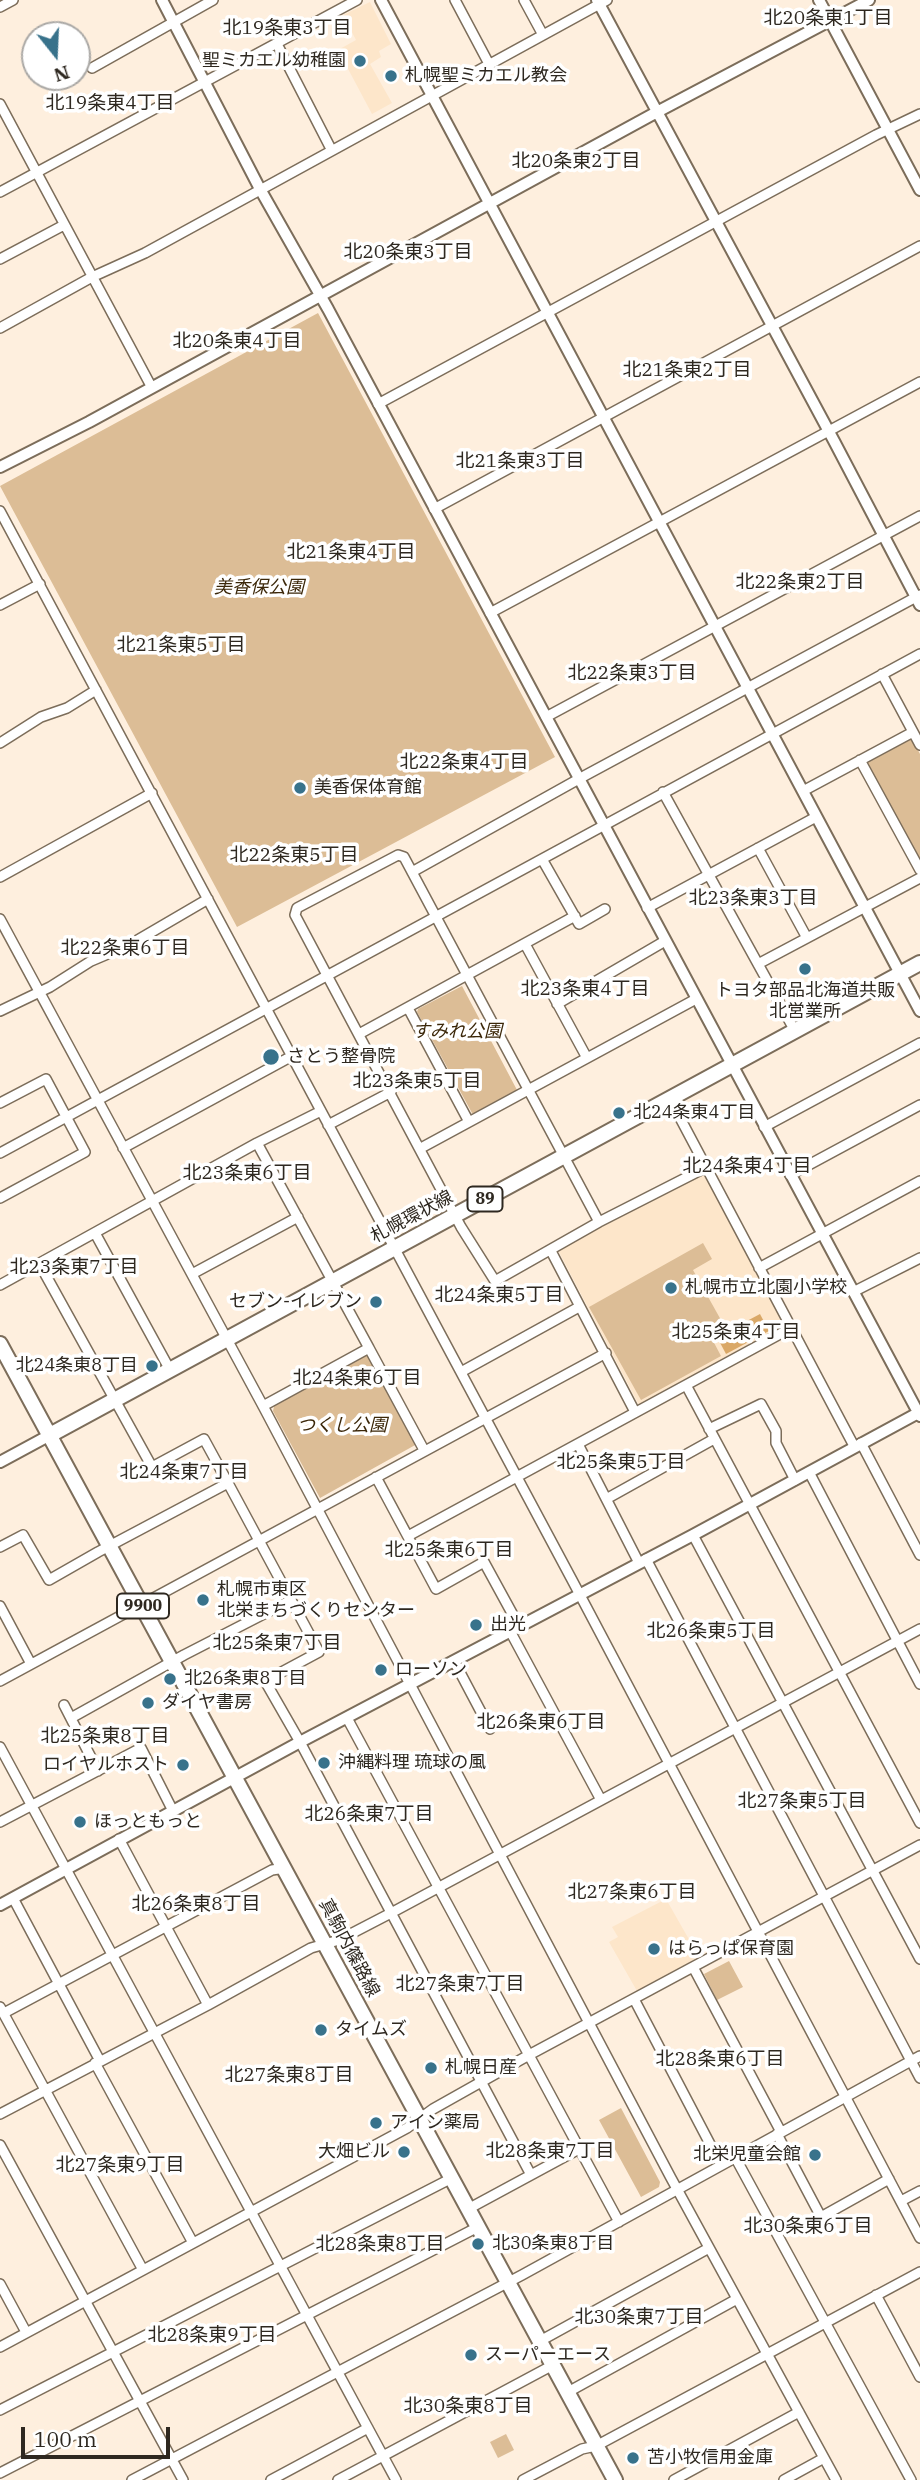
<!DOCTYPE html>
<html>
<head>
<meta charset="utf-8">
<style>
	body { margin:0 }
	#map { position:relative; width:920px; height:2480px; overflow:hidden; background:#feefde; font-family:"IBM Plex Serif",serif }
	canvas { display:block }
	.north { position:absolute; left:21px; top:21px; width:70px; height:70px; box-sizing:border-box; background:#fff; border:2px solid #aba9a6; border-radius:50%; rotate:162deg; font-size:19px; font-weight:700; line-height:28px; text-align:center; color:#2e2820 }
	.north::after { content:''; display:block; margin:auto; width:24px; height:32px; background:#38728b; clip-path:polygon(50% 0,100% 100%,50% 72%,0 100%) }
	.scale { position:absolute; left:21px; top:2427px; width:149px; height:32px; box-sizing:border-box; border:4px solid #2e2820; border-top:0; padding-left:9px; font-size:21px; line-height:24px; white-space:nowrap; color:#2e2820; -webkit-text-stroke:5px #fff; paint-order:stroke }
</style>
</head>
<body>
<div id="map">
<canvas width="920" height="2480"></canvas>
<div class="north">N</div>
<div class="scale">100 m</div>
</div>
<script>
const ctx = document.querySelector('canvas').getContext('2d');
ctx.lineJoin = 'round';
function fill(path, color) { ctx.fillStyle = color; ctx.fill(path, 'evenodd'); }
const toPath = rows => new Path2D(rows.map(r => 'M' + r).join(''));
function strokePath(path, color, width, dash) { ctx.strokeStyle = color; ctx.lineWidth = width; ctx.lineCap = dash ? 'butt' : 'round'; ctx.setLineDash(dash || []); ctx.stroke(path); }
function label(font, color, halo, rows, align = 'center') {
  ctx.font = font + ' "IBM Plex Serif","Noto Sans JP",serif'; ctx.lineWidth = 7; ctx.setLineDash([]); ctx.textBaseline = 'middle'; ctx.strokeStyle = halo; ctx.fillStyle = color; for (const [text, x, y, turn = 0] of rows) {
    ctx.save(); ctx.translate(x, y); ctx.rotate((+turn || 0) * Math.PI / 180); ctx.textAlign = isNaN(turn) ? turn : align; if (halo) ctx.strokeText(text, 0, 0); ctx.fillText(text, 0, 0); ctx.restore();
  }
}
fill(toPath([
	[370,2,391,44,379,51,381,57,370,64,392,103,372,114,338,50,356,40,343,15],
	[704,1173,784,1326,639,1405,558,1250],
	[666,1899,699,1957,637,1991,609,1942,618,1937,612,1927]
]), '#fde6ca');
fill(toPath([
	[318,313,555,757,237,927,0,486],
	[911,737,920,754,920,862,866,761],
	[462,986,517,1090,476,1114,472,1113,417,1012,418,1009],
	[703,1243,712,1259,693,1270,726,1329,711,1337,721,1356,641,1400,589,1307],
	[368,1352,417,1444,320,1498,273,1411,275,1402],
	[729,1961,743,1987,717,2000,704,1974],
	[621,2108,660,2182,659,2187,641,2197,599,2120],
	[506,2434,514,2450,498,2458,490,2442]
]), '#dcbd96');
fill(toPath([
	[760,1314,769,1331,726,1354,717,1337]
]), '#daa867');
const minor = toPath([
	[455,0,489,64],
	[524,0,543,35],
	[0,7,13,0],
	[277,44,331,149],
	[92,68,213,0],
	[0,104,151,386],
	[0,192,357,0],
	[0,259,64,225],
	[0,328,92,277,145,253,607,0],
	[378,404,876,135,920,114],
	[434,509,920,246],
	[0,511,571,1578,920,2238],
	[0,605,40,584],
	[490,613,920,382],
	[882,674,920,745],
	[546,717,920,516],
	[0,743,41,717,67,708,96,690],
	[860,760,920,870],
	[803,791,913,732],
	[663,792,795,1031],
	[758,848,807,938],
	[542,859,579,924,605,909],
	[412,872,586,775,920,595],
	[0,877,152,793],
	[647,908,816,817],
	[0,919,263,1406,671,2178,836,2480],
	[525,944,587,1058],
	[758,964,920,878],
	[557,1004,665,941],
	[408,1008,469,1122],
	[0,1011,50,987,91,961,131,944,208,899],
	[359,1034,575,916],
	[670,1099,854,1446],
	[0,1103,46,1079,85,1152,0,1198],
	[328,1125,391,1092],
	[764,1127,920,1043],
	[257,1143,369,1348],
	[123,1148,292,1056],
	[421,1148,696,999],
	[0,1153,920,654],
	[790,1175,920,1105],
	[599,1222,404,857,398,855,297,908,295,915,461,1227,495,1281,599,1222,707,1167],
	[95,1233,170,1370],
	[551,1251,635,1412],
	[39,1263,152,1467,204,1439,228,1483,319,1652,265,1681,300,1742,531,2175],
	[759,1268,920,1181],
	[192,1274,298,1217],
	[0,1285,257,1143,321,1111],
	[853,1292,920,1258],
	[461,1372,579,1307],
	[686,1385,920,1823],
	[263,1406,369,1348,424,1450],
	[709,1429,761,1404,776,1431,776,1443,795,1480],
	[861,1443,920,1555],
	[578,1444,639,1563],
	[809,1472,920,1684],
	[376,1477,436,1589,484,1562,519,1626],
	[608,1498,714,1439],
	[693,1535,920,1959],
	[408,1536,791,1328],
	[0,1547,23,1535,49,1580,98,1552,228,1483],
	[646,1559,920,2078],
	[0,1606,31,1664],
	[510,1631,601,1800],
	[454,1661,490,1729],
	[0,1681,606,1353],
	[64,1705,98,1771],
	[71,1718,184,1655,291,1600],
	[347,1718,619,2222],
	[0,1747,396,2480],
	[0,1822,141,1748,173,1811],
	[119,1839,208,2005],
	[13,1898,100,2061],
	[693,1967,781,2132],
	[634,1999,721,2165],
	[0,2007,143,2270],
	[4,2013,272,1870,285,1868],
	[95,2063,193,2243],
	[0,2114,208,2005,311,1948,339,1940,391,1913,920,1629],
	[777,2134,821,2217,889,2179],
	[0,2145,183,2480],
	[735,2157,911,2480],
	[901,2201,920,2191],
	[468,2209,579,2149],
	[0,2284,26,2332],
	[876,2295,920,2377],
	[540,2341,709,2248],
	[0,2347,407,2128,433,2109,529,2055,920,1845],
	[568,2392,737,2299],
	[0,2410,452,2178],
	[0,2473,478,2227],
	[132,2480,522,2275,920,2056],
	[271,2480,368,2428],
	[338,2480,553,2365],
	[523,2480,582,2449,596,2446,920,2272],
	[674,2480,799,2412],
	[784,2480,824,2458]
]);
const tertiary = toPath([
	[162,0,260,189,328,309,920,1416],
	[381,0,920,1011],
	[597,0,834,441,920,605],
	[819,0,920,190],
	[0,467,89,422,657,112,869,0],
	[0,1462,50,1435],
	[0,1905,300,1742,693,1535,920,1412]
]);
const primary = toPath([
	[0,1344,615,2480],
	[50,1435,920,963]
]);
strokePath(minor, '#7c6d5a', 12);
strokePath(tertiary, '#7c6d5a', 14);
strokePath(primary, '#7c6d5a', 18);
strokePath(minor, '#fff', 9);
strokePath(tertiary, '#fff', 10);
strokePath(primary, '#fff', 14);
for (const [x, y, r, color] of [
	[360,61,7,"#38728b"],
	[391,76,7,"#38728b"],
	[300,788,7,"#38728b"],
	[805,969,7,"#38728b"],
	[271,1057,9,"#38728b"],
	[619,1113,7,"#38728b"],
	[671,1288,7,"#38728b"],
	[376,1302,7,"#38728b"],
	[152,1366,7,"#38728b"],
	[203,1600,7,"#38728b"],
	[476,1625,7,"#38728b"],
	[381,1670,7,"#38728b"],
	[170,1679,7,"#38728b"],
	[148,1703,7,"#38728b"],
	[324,1763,7,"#38728b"],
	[183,1765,7,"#38728b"],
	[80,1822,7,"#38728b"],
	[654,1949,7,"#38728b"],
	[321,2030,7,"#38728b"],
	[431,2068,7,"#38728b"],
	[376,2123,7,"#38728b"],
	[404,2152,7,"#38728b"],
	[815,2155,7,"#38728b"],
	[478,2244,7,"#38728b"],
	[471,2355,7,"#38728b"],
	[633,2458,7,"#38728b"]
]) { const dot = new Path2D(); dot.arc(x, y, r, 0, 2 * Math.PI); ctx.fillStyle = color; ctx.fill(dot); strokePath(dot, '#fff', 2.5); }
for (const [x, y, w] of [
	[485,1199,35],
	[143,1606,52]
]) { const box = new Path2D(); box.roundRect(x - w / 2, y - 12.5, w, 25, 5); ctx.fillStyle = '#fff'; ctx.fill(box); strokePath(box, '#2e2820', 2); }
label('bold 16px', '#2e2820', null, [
	["89",485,1199],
	["9900",143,1606]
]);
label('18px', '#2e2820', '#fff', [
	["聖ミカエル幼稚園",346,61,"right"],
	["札幌聖ミカエル教会",405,76],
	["美香保体育館",314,788],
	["トヨタ部品北海道共販",805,991,"center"],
	["北営業所",805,1012,"center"],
	["さとう整骨院",287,1057],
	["北24条東4丁目",633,1113],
	["札幌市立北園小学校",685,1288],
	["セブン-イレブン",362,1302,"right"],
	["北24条東8丁目",138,1366,"right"],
	["札幌市東区",217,1590],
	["北栄まちづくりセンター",217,1611],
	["出光",490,1625],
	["ローソン",395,1670],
	["北26条東8丁目",184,1679],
	["ダイヤ書房",162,1703],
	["沖縄料理 琉球の風",338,1763],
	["ロイヤルホスト",169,1765,"right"],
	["ほっともっと",94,1822],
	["はらっぱ保育園",668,1949],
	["タイムズ",335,2030],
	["札幌日産",445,2068],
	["アイン薬局",390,2123],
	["大畑ビル",390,2152,"right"],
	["北栄児童会館",801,2155,"right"],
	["北30条東8丁目",492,2244],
	["スーパーエース",485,2355],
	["苫小牧信用金庫",647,2458]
], 'left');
label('italic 18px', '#3b2709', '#fff', [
	["美香保公園",259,588],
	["すみれ公園",457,1032],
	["つくし公園",342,1426]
]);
label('18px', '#2e2820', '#fff', [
	["札幌環状線",412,1217,-28],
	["真駒内篠路線",349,1948,62]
]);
label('19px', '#2e2820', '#fff', [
	["北20条東1丁目",828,19],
	["北19条東3丁目",287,29],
	["北19条東4丁目",110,104],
	["北20条東2丁目",576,162],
	["北20条東3丁目",408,253],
	["北20条東4丁目",237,342],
	["北21条東2丁目",687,371],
	["北21条東3丁目",520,462],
	["北21条東4丁目",351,553],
	["北22条東2丁目",800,583],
	["北21条東5丁目",181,646],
	["北22条東3丁目",632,674],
	["北22条東4丁目",464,763],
	["北22条東5丁目",294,856],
	["北23条東3丁目",753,899],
	["北22条東6丁目",125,949],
	["北23条東4丁目",585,990],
	["北23条東5丁目",417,1082],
	["北24条東4丁目",747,1167],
	["北23条東6丁目",247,1174],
	["北23条東7丁目",74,1268],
	["北24条東5丁目",499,1296],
	["北25条東4丁目",736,1333],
	["北24条東6丁目",357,1379],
	["北25条東5丁目",621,1463],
	["北24条東7丁目",184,1473],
	["北25条東6丁目",449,1551],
	["北26条東5丁目",711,1632],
	["北25条東7丁目",277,1644],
	["北26条東6丁目",541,1723],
	["北25条東8丁目",105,1737],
	["北27条東5丁目",802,1802],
	["北26条東7丁目",369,1815],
	["北27条東6丁目",632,1893],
	["北26条東8丁目",196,1905],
	["北27条東7丁目",460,1985],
	["北28条東6丁目",720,2060],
	["北27条東8丁目",289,2076],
	["北28条東7丁目",550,2152],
	["北27条東9丁目",120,2166],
	["北30条東6丁目",808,2227],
	["北28条東8丁目",380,2245],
	["北30条東7丁目",639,2318],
	["北28条東9丁目",212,2336],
	["北30条東8丁目",468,2407]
]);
</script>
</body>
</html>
